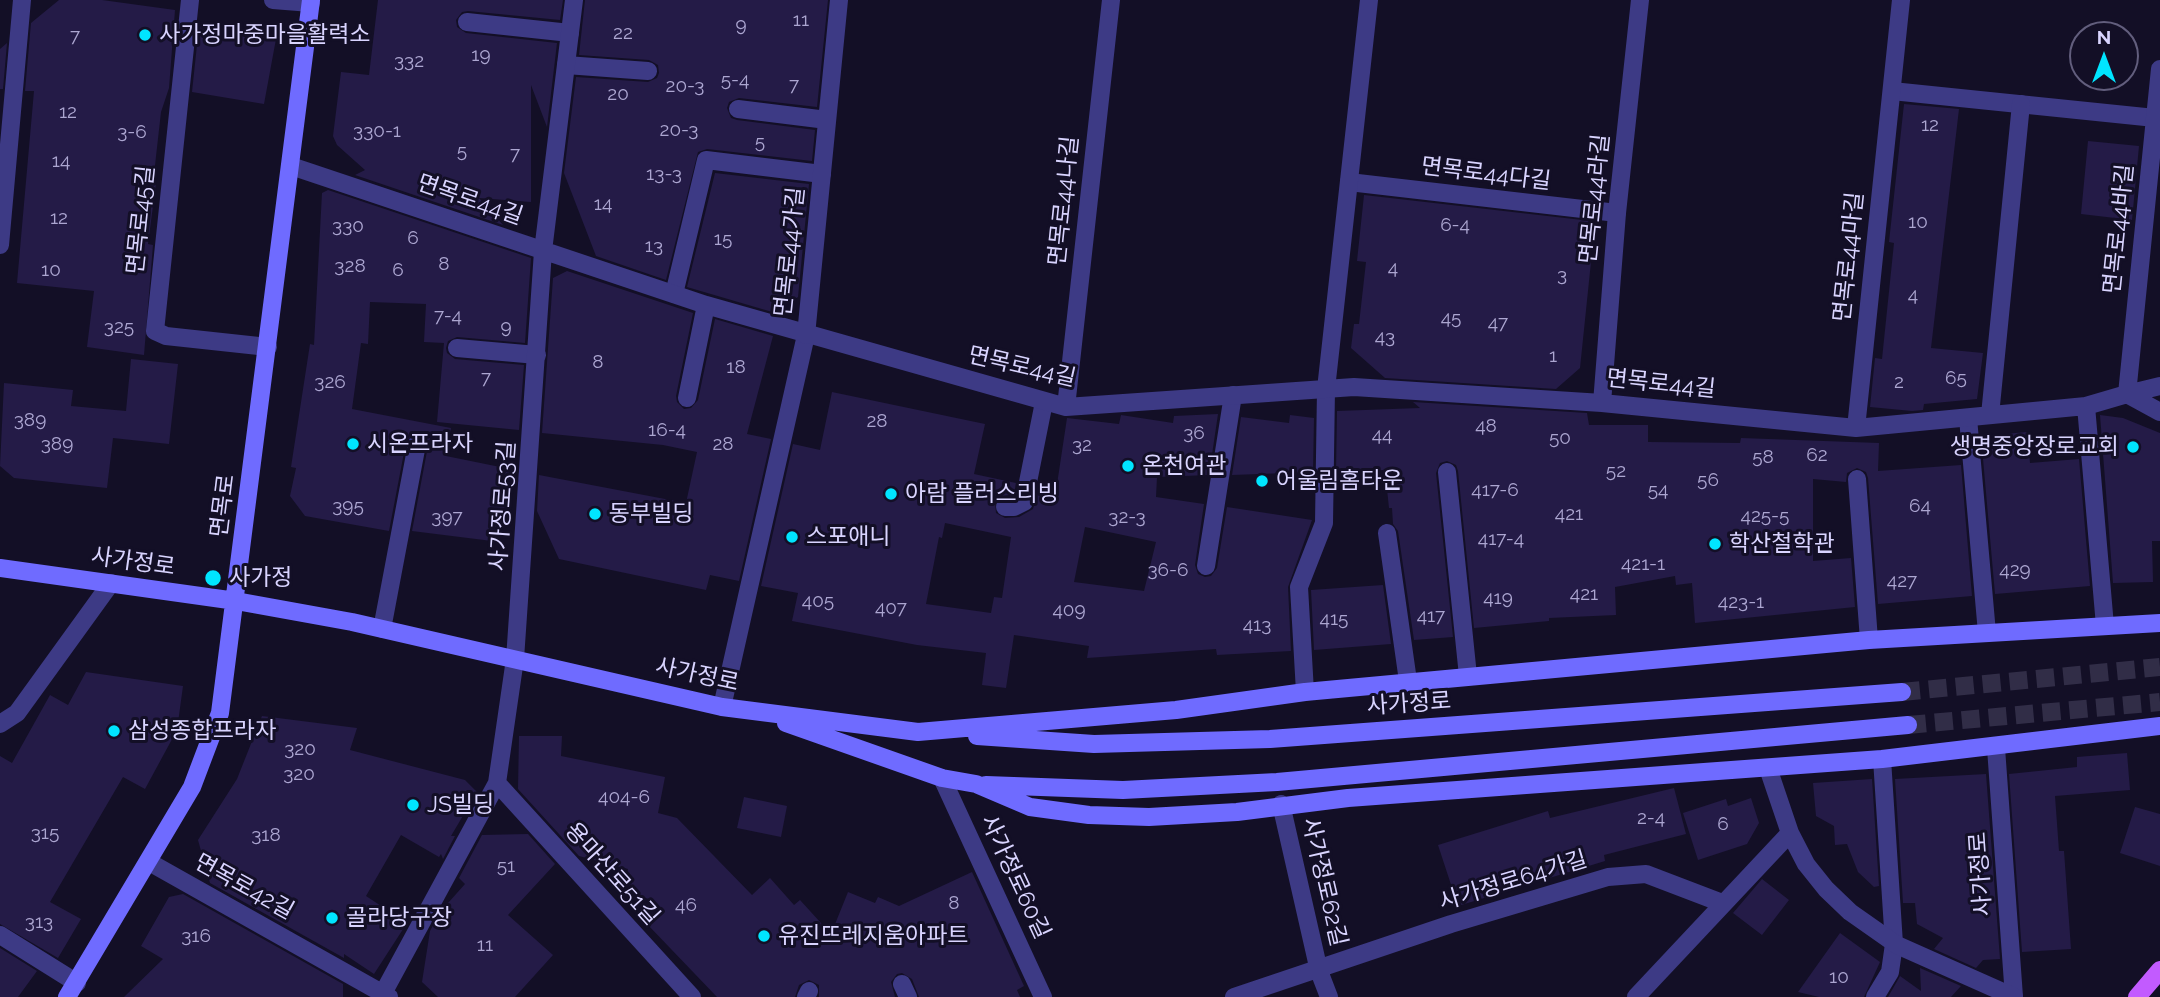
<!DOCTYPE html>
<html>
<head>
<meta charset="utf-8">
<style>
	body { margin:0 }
	#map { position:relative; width:2160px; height:997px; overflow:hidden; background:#130f26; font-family:Raleway,sans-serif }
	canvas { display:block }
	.north { position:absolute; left:2069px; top:21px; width:70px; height:70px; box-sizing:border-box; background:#130f26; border:2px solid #625e7d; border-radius:50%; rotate:0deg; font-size:19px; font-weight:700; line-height:28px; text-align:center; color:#d9d4ff }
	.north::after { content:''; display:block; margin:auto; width:24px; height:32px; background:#00e5ff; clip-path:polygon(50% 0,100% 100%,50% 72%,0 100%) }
</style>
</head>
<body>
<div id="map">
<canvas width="2160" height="997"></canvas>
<div class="north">N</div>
</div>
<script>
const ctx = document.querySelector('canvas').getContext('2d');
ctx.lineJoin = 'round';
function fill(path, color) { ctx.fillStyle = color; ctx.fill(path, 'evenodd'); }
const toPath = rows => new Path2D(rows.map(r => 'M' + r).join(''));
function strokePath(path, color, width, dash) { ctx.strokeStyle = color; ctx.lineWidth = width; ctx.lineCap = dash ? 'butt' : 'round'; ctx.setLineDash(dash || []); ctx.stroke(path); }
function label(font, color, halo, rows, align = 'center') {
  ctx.font = font + ' Raleway,"Noto Sans KR",sans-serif'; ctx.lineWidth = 6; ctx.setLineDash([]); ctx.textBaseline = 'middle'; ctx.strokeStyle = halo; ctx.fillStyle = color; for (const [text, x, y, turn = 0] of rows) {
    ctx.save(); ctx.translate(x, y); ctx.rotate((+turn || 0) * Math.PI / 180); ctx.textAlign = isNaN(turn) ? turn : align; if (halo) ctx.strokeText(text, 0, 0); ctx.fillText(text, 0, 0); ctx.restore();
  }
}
fill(toPath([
	[59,0,102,0,175,10,169,88,161,112,153,183,156,183,148,244,153,245,144,355,87,347,94,291,17,283,34,91,25,91,31,23],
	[378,0,563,0,560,20,468,11,462,12,456,20,457,27,466,33,557,43,547,127,531,85,531,202,479,198,503,225,355,175,365,170,337,145,333,136,341,72,369,75],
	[585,0,828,0,817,107,739,98,729,102,727,108,731,118,737,120,815,130,812,161,707,149,698,152,666,280,596,256,564,173,576,77,648,82,657,78,659,73,658,65,649,60,579,55],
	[199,26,276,39,264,104,192,92],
	[7,43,3,89,0,89,0,49],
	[1904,104,1959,109,1931,348,1983,353,1977,399,1924,404,1923,410,1912,411,1870,407,1875,358,1882,359,1894,243,1889,242],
	[2088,141,2139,146,2132,220,2081,214],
	[715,173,809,184,798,297,780,308,779,314,687,287],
	[328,190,531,258,525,343,457,337,448,341,446,348,447,353,455,359,524,365,519,430,437,422,444,343,424,342,426,304,370,302,368,344,361,343,352,409,451,428,446,456,510,469,500,542,412,531,428,446,427,440,420,433,413,434,406,442,389,531,305,516,290,496,296,468,291,467,310,344,314,345,322,193],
	[1364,195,1591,221,1586,262,1591,262,1580,368,1556,389,1385,378,1351,348,1354,324,1359,324,1366,262,1357,261],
	[567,271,693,313,676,396,677,402,684,409,691,408,698,400,715,319,773,336,747,434,771,439,739,581,710,575,706,590,559,559,537,511,539,475,686,503,697,452,663,445,542,433,553,278],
	[131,359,178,364,169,444,113,438,107,488,14,478,0,466,4,383,73,390,71,406,126,411],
	[832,392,985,424,974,474,1016,483,1014,494,1000,497,995,502,996,513,1005,518,1019,517,1033,509,1039,487,1056,491,1067,418,1119,424,1121,415,1173,423,1174,416,1218,414,1209,475,1157,477,1156,497,1204,504,1195,565,1198,574,1205,577,1211,576,1217,568,1227,507,1312,520,1288,587,1291,651,1217,655,1216,649,1087,658,1089,646,1014,635,1006,688,982,685,986,653,917,645,792,621,798,593,761,586,793,444,820,450],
	[945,523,1011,537,1002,598,994,597,991,613,926,604,939,537,942,538],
	[1085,527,1156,542,1144,591,1074,582],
	[1413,402,1587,413,1589,425,1648,425,1648,442,1740,443,1741,438,1879,443,1878,471,1961,465,1972,596,1878,604,1868,478,1866,472,1857,468,1847,473,1846,482,1813,479,1813,561,1851,558,1855,607,1695,623,1692,583,1676,585,1675,576,1615,587,1616,615,1549,618,1549,621,1474,628,1458,471,1456,465,1447,461,1440,463,1436,473,1453,637,1414,640,1398,531,1393,524,1392,508,1389,508,1385,470,1336,472,1337,411,1420,408],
	[1290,415,1314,418,1313,472,1232,475,1241,417,1289,423],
	[2100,415,2123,418,2160,433,2160,541,2152,541,2153,582,2113,583],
	[2027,432,2030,463,2079,459,2090,586,1995,594,1981,436],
	[1383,585,1391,644,1314,650,1311,590],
	[86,672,183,686,177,730,145,789,123,777,50,902,81,919,58,958,0,924,0,756,12,763,50,695,68,705],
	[262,716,357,728,350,750,465,780,477,792,451,836,455,836,443,859,441,854,439,857,401,835,366,896,407,923,374,974,344,954,344,958,210,883,198,840,237,779],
	[519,736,562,736,561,756,665,777,658,813,677,818,752,895,770,878,794,905,800,900,831,934,848,892,875,903,878,897,899,906,972,872,1024,986,1017,990,1020,997,919,997,912,979,902,973,897,974,891,982,895,997,819,997,819,985,809,980,799,985,795,997,717,997,648,925,654,900,623,893,628,869,579,856,518,789],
	[2127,753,2130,790,2055,796,2059,851,2064,851,2071,949,2022,952,2009,774,2077,767,2077,757],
	[1986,774,2000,959,1983,960,1976,968,1934,949,1943,938,1917,924,1915,903,1903,903,1895,779],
	[1872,779,1879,886,1874,887,1858,872,1847,844,1835,845,1834,826,1816,816,1813,783],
	[1674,788,1686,834,1604,855,1605,861,1458,906,1438,845,1548,811,1550,818],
	[744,797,787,806,781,837,737,828],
	[1751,798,1759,823,1747,844,1698,860,1683,813,1726,799,1728,806],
	[2135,807,2160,814,2160,866,2120,853],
	[528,834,555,864,508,915,553,955,515,997,438,997,422,982,430,931,440,912,465,884,459,878,482,835],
	[1762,879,1789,900,1762,935,1733,913],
	[183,894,343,984,343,997,124,997,163,959,141,946,169,897],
	[1840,933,1880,962,1864,997,1819,997,1798,992],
	[0,948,37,971,18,997,0,997],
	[1920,968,1961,986,1951,997,1888,997,1900,976,1921,991]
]), '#241b47');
strokePath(toPath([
	[1902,692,2160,667],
	[1908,725,2160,702]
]), '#312d47', 18, [18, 9]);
strokePath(toPath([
	[190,0,155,331,166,336,268,347],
	[467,22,570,33],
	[566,65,648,71],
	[1892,91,2155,118],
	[1349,182,1617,213],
	[674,294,706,160,822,174],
	[457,348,537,355],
	[1968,418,1987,633],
	[1447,472,1468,676],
	[1857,479,1869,640],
	[1005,507,1014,507,1024,502,1044,402],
	[1387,533,1408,681],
	[1206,566,1233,395],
	[382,629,417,444],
	[1305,692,1299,587,1324,523,1326,389],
	[722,707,806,335],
	[1996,748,2014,997],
	[1875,997,1890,972,1894,944,1882,759]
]), '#3d3a85', 18);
strokePath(toPath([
	[273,0,311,3],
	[2160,69,2127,394,2160,386],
	[738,109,827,120],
	[291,166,706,305,1066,407,1354,387,1602,403,1856,428,2086,406,2127,394,2160,412],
	[0,245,22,0],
	[806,335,839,0],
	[1326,389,1369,0],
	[687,398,706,305],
	[1602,403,1617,213,1640,0],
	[2086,406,2105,626],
	[1066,407,1111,0],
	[1990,415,2021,104],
	[1856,428,1901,0],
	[0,724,17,713,111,583],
	[1768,768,1790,833,1806,864,1826,889,1850,912,1897,945,2014,997],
	[942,778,1043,997],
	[497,783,692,997],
	[1281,804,1319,971,1329,997],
	[149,862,389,997],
	[0,935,77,983],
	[902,984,908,997],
	[381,997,497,783,515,659,543,251,574,0],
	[806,997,809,991],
	[1234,997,1451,924,1608,877,1646,874,1722,903],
	[1636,997,1790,833]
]), '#3d3a85', 18);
strokePath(toPath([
	[0,568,236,601,352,622,722,707,918,732,1176,710,1305,692,1869,640,2160,623],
	[786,723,942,778,976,784,1030,807,1089,815,1149,817,1237,812,1348,798,1882,759,2160,726],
	[977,736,1094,744,1270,739,1902,692],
	[986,785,1123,790,1277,782,1908,725],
	[67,997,192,787,220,713,311,0]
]), '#6f6bff', 18);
strokePath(toPath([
	[2137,997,2160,970]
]), '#c25bff', 18);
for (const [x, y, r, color] of [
	[145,35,7,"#00e5ff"],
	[353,444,7,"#00e5ff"],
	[2133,447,7,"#00e5ff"],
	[1128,466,7,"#00e5ff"],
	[1262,481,7,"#00e5ff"],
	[891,494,7,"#00e5ff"],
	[595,514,7,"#00e5ff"],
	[792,537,7,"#00e5ff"],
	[1715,544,7,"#00e5ff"],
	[213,578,9,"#00e5ff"],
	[114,731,7,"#00e5ff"],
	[413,805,7,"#00e5ff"],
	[332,918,7,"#00e5ff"],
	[764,936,7,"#00e5ff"]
]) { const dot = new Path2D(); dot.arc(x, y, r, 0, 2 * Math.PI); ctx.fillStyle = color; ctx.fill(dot); strokePath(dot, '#130f26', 2.5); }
label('19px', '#aca6d1', null, [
	["11",801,20],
	["9",741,25],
	["22",623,33],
	["7",75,36],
	["19",481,55],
	["332",409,61],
	["5-4",735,80],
	["7",794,85],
	["20-3",685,86],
	["20",618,94],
	["12",68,112],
	["12",1930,125],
	["20-3",679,130],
	["330-1",377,131],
	["3-6",132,132],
	["5",760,142],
	["5",462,151],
	["7",515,154],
	["14",61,161],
	["13-3",664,174],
	["14",603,204],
	["12",59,218],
	["10",1918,222],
	["6-4",1455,225],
	["330",348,226],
	["6",413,238],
	["15",723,239],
	["13",654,246],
	["8",444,264],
	["328",350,266],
	["4",1393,268],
	["10",51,270],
	["6",398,270],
	["3",1562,275],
	["4",1913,295],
	["7-4",448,316],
	["45",1451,318],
	["47",1498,323],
	["325",119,327],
	["9",506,327],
	["43",1385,337],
	["1",1553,356],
	["8",598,362],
	["18",736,367],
	["7",486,378],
	["65",1956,378],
	["326",330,382],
	["2",1899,382],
	["389",30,420],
	["28",877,421],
	["48",1486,426],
	["16-4",667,430],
	["36",1194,433],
	["44",1382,435],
	["50",1560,438],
	["389",57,444],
	["28",723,444],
	["32",1082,445],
	["62",1817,455],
	["58",1763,457],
	["52",1616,471],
	["56",1708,480],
	["417-6",1495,490],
	["54",1658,490],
	["395",348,506],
	["64",1920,506],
	["421",1569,514],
	["425-5",1765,516],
	["397",447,517],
	["32-3",1127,517],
	["417-4",1501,539],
	["421-1",1643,564],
	["36-6",1168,570],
	["429",2015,570],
	["427",1902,581],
	["421",1584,594],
	["419",1498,598],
	["405",818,601],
	["423-1",1741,602],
	["407",891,608],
	["409",1069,610],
	["417",1431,616],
	["415",1334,619],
	["413",1257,625],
	["320",300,749],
	["320",299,774],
	["404-6",624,797],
	["2-4",1651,818],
	["6",1723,824],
	["315",45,833],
	["318",266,835],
	["51",506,866],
	["8",954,903],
	["46",686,905],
	["313",39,922],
	["316",196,936],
	["11",485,945],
	["10",1839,977]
]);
label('23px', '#d9d4ff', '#130f26', [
	["사가정마중마을활력소",159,35],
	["시온프라자",367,444],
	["생명중앙장로교회",2119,447,"right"],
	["온천여관",1142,466],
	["어울림홈타운",1276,481],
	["아람 플러스리빙",905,494],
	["동부빌딩",609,514],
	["스포애니",806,537],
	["학산철학관",1729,544],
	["사가정",229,578],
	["삼성종합프라자",128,731],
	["JS빌딩",427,805],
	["골라당구장",346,918],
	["유진뜨레지움아파트",778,936]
], 'left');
label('23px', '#d9d4ff', '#130f26', [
	["면목로44다길",1486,174,7],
	["면목로44라길",1595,199,-84],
	["면목로44길",470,200,19],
	["면목로44나길",1064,201,-84],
	["면목로45길",141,220,-84],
	["면목로44바길",2119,229,-84],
	["면목로44가길",790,252,-84],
	["면목로44마길",1849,257,-84],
	["면목로44길",1022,367,13],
	["면목로44길",1661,384,6],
	["면목로",223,506,-83],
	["사가정로53길",503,506,-86],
	["사가정로",133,562,8],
	["사가정로",697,675,12],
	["사가정로",1409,704,-4],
	["용마산로51길",612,874,48],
	["사가정로",1981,874,-94],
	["사가정로60길",1015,877,65],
	["사가정로64가길",1513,881,-17],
	["사가정로62길",1324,882,77],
	["면목로42길",244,887,29]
]);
</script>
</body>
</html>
